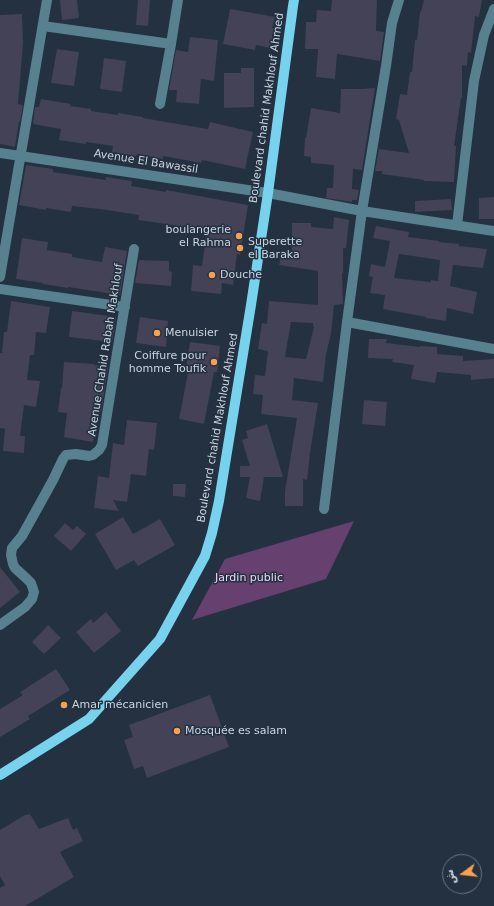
<!DOCTYPE html>
<html>
<head>
<meta charset="utf-8">
<style>
	body { margin:0 }
	#map { position:relative; width:494px; height:906px; overflow:hidden; background:#233141; font-family:"DejaVu Sans","Noto Naskh Arabic",sans-serif }
	canvas { display:block }
	.north { position:absolute; left:442px; top:854px; width:40px; height:40px; box-sizing:border-box; background:#233141; border:1px solid #667280; border-radius:50%; rotate:255deg; font-size:11px; font-weight:700; line-height:16px; text-align:center; color:#cbd4de }
	.north::after { content:''; display:block; margin:auto; width:14px; height:18px; background:#f9a04d; clip-path:polygon(50% 0,100% 100%,50% 72%,0 100%) }
</style>
</head>
<body>
<div id="map">
<canvas width="494" height="906"></canvas>
<div class="north">ش</div>
</div>
<script>
const ctx = document.querySelector('canvas').getContext('2d');
ctx.lineJoin = 'round';
function fill(path, color) { ctx.fillStyle = color; ctx.fill(path, 'evenodd'); }
const toPath = rows => new Path2D(rows.map(r => 'M' + r).join(''));
function strokePath(path, color, width, dash) { ctx.strokeStyle = color; ctx.lineWidth = width; ctx.lineCap = dash ? 'butt' : 'round'; ctx.setLineDash(dash || []); ctx.stroke(path); }
function label(font, color, halo, rows, align = 'center') {
  ctx.font = font + ' "DejaVu Sans",sans-serif'; ctx.lineWidth = 3; ctx.setLineDash([]); ctx.textBaseline = 'middle'; ctx.strokeStyle = halo; ctx.fillStyle = color; for (const [text, x, y, turn = 0] of rows) {
    ctx.save(); ctx.translate(x, y); ctx.rotate((+turn || 0) * Math.PI / 180); ctx.textAlign = isNaN(turn) ? turn : align; if (halo) ctx.strokeText(text, 0, 0); ctx.fillText(text, 0, 0); ctx.restore();
  }
}
fill(toPath([
	[354,521,326,579,192,620,225,559]
]), '#66416f');
fill(toPath([
	[60,0,77,0,79,18,62,20],
	[138,0,150,0,148,26,136,25],
	[332,0,377,0,376,31,384,32,380,61,337,54,335,79,316,77,318,51,318,49,305,49,306,22,316,22,317,10,331,11],
	[424,0,482,0,479,17,475,16,471,53,468,52,467,66,462,65,462,98,461,98,454,146,456,146,454,182,424,181,424,180,382,174,382,171,375,171,379,149,409,153,399,120,396,119,400,94,407,95,410,72,412,72,415,40,417,40,420,12,421,12],
	[230,9,275,17,272,28,274,28,270,48,256,45,255,50,223,44],
	[22,14,23,43,18,104,23,105,20,122,19,121,15,147,0,144,0,15],
	[190,37,218,40,214,81,201,79,199,104,176,102,177,90,169,90,176,50,188,52],
	[57,49,79,52,74,86,51,83],
	[104,58,126,61,122,92,100,89],
	[241,68,254,68,254,107,224,108,224,73,241,73],
	[375,88,362,170,353,169,352,189,359,190,357,200,352,200,352,202,326,198,327,188,333,188,334,165,311,163,311,157,304,156,305,138,306,138,311,108,340,113,341,89,360,89],
	[41,99,71,104,70,106,91,109,91,111,118,115,118,113,143,117,143,118,208,129,210,122,253,132,245,169,202,160,201,163,163,156,163,159,137,154,136,156,112,152,113,146,86,142,86,144,59,140,61,129,33,124,35,107,39,107],
	[26,165,53,169,53,172,79,176,106,180,106,177,132,181,131,186,166,192,166,190,248,205,240,255,237,254,233,285,222,283,221,294,191,291,193,265,202,266,207,230,138,220,139,215,100,209,72,206,71,212,46,208,46,210,19,205],
	[494,197,494,219,479,219,479,198],
	[451,199,452,210,415,212,415,201],
	[334,217,349,220,346,248,343,248,343,273,342,273,343,304,334,305,331,334,326,354,323,382,294,378,292,400,318,403,310,453,307,480,303,479,303,506,285,506,285,491,297,418,261,414,263,395,253,394,255,375,265,376,268,351,258,349,262,323,267,324,269,301,318,305,318,271,279,265,282,251,292,253,292,223,311,223,311,227,333,229],
	[291,322,313,323,313,326,314,327,306,359,285,357],
	[376,226,409,232,408,237,439,241,438,242,459,244,459,246,487,249,483,268,453,265,450,286,477,292,473,314,447,308,446,321,426,318,426,317,383,309,385,295,370,293,373,277,369,276,371,264,385,267,390,241,373,238],
	[399,254,440,260,438,281,431,280,431,282,394,278],
	[22,238,48,242,47,250,72,254,72,257,102,262,105,247,127,251,120,295,68,287,68,288,43,284,43,283,16,279],
	[139,260,169,261,169,271,172,272,171,286,135,283],
	[11,301,50,307,46,333,36,332,34,355,30,355,27,380,40,381,36,407,24,405,20,436,25,436,24,453,3,451,5,429,0,428,0,353,2,353,4,332,7,332],
	[72,311,116,317,112,342,69,337],
	[140,317,168,321,166,347,136,343],
	[369,339,387,339,386,343,420,347,420,346,437,347,437,354,463,356,463,361,494,359,494,378,471,380,471,375,437,372,435,383,411,379,414,365,392,362,393,359,368,358],
	[190,342,220,346,217,372,214,372,204,424,179,419,189,368,186,368],
	[64,362,94,364,94,365,108,367,101,412,98,411,93,442,64,437,67,413,58,412,61,388,62,388],
	[364,400,387,402,385,426,362,424],
	[127,420,157,423,154,450,149,449,146,476,131,474,127,502,113,500,119,511,94,508,98,476,109,478,113,443,124,445],
	[267,424,283,477,264,477,260,501,246,498,250,477,240,477,240,466,250,466,242,440,248,438,246,431],
	[173,484,186,484,185,497,173,496],
	[123,517,133,534,160,519,175,545,138,566,134,560,116,570,95,534],
	[65,523,73,530,77,526,86,534,71,551,54,536],
	[0,567,20,592,0,608],
	[106,612,121,631,94,653,76,632,91,619,93,623],
	[48,625,61,638,44,654,32,642],
	[56,669,70,690,28,716,30,719,0,737,0,709,23,695,20,692],
	[210,695,229,747,147,778,143,766,134,769,124,740,133,737,129,725],
	[30,814,39,829,68,818,73,830,77,828,83,841,60,852,74,877,25,906,0,906,0,888,5,885,0,876,0,830,25,815]
]), '#434257');
strokePath(toPath([
	[43,26,171,44,178,0],
	[160,104,171,44],
	[0,153,268,193,362,211,494,231],
	[457,225,474,81,484,35,494,9],
	[0,277,47,0],
	[0,289,125,307],
	[347,322,494,349],
	[324,509,347,322,362,211,386,66,392,23,399,0],
	[0,625,25,607,32,599,34,592,31,583,26,578,15,568,13,564,11,555,12,548,22,536,42,500,53,480,63,459,66,455,76,454,89,456,93,455,99,450,102,445,134,249]
]), '#57818e', 10);
strokePath(toPath([
	[0,775,89,719,160,639,205,556,212,533,219,501,251,305,268,193,293,6,294,0]
]), '#77d3ed', 10);
for (const [x, y, r, color] of [
	[239,236,4,"#f9a04d"],
	[240,248,4,"#f9a04d"],
	[212,275,4,"#f9a04d"],
	[157,333,4,"#f9a04d"],
	[214,362,4,"#f9a04d"],
	[64,705,4,"#f9a04d"],
	[177,731,4,"#f9a04d"]
]) { const dot = new Path2D(); dot.arc(x, y, r, 0, 2 * Math.PI); ctx.fillStyle = color; ctx.fill(dot); strokePath(dot, '#233141', 1.5); }
label('11px', '#cbd4de', '#233141', [
	["Boulevard chahid Makhlouf Ahmed",267,108,-82],
	["Avenue El Bawassil",146,162,9],
	["Avenue Chahid Rabah Makhlouf",106,350,-81],
	["Boulevard chahid Makhlouf Ahmed",218,428,-80]
]);
label('11px', '#cbd4de', '#233141', [
	["boulangerie",231,230,"right"],
	["el Rahma",231,243,"right"],
	["Superette",248,242],
	["el Baraka",248,255],
	["Douche",220,275],
	["Menuisier",165,333],
	["Coiffure pour",206,356,"right"],
	["homme Toufik",206,369,"right"],
	["Amar mécanicien",72,705],
	["Mosquée es salam",185,731]
], 'left');
label('11px', '#f1d4f8', '#233141', [
	["Jardin public",249,578]
]);
</script>
</body>
</html>
